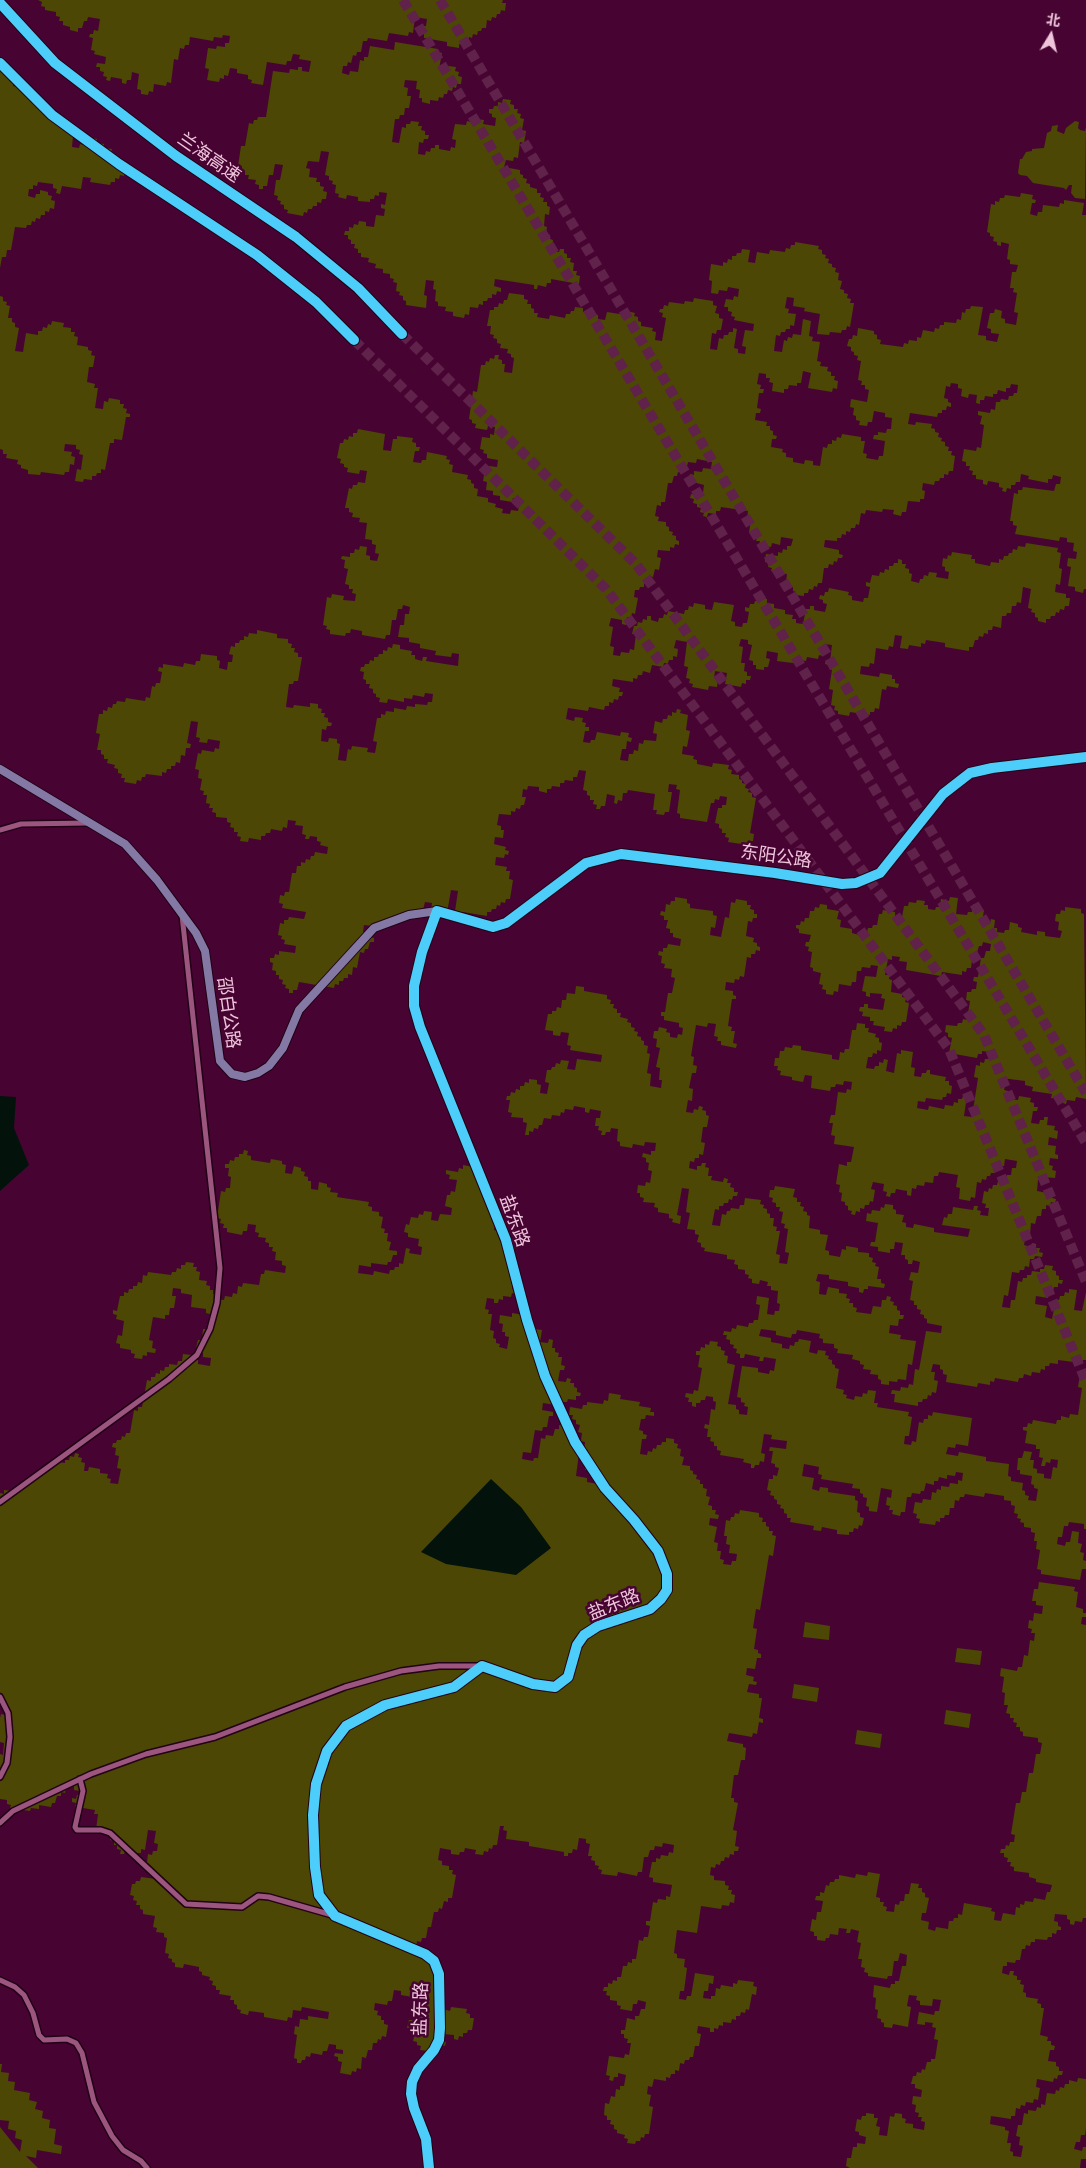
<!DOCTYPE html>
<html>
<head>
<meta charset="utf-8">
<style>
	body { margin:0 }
	#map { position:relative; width:1086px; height:2168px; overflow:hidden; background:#470432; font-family:"PT Sans","Noto Sans SC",sans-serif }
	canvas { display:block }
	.north { position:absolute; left:1026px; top:10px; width:50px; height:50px; -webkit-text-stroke:4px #470432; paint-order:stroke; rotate:9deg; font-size:14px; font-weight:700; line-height:20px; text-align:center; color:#eec5db }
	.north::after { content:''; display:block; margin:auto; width:18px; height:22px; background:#eec5db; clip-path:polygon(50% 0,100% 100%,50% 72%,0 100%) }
</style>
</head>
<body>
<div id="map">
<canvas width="1086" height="2168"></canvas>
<div class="north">北</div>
</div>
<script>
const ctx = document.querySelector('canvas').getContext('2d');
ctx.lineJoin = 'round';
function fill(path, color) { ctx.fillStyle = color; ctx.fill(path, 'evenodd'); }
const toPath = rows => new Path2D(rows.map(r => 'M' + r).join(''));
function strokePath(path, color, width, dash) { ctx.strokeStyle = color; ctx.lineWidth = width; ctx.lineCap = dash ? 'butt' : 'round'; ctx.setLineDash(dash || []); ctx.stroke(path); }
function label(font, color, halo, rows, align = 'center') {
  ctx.font = font + ' "PT Sans","Noto Sans SC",sans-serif'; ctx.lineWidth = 5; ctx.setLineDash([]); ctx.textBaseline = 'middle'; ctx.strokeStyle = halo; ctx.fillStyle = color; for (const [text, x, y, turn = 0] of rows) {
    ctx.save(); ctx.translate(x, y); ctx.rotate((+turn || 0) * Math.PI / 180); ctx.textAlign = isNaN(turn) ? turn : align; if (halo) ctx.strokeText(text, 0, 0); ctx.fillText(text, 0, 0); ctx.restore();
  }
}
fill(toPath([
	[38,0,503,0,502,3,506,3,505,11,501,10,500,14,497,14,496,18,492,17,491,21,487,20,486,28,482,28,481,31,478,31,477,35,473,34,472,38,469,37,468,41,464,41,463,45,459,44,459,48,447,46,447,42,424,38,424,34,421,34,422,26,426,26,427,19,415,17,413,33,409,32,408,36,389,33,387,41,368,38,367,41,363,41,361,52,357,52,356,56,353,55,351,63,348,62,347,66,343,66,342,73,349,75,350,71,358,72,360,60,364,61,364,57,368,57,370,46,394,50,395,42,438,49,438,52,442,53,439,69,447,70,448,66,456,67,455,71,459,72,458,76,462,77,461,84,457,84,456,88,453,87,452,91,448,90,447,94,444,94,443,98,439,97,438,101,430,100,430,104,422,102,422,98,419,98,420,90,416,89,417,81,405,80,404,87,408,88,407,96,411,96,409,108,405,108,404,115,400,115,399,119,395,119,392,142,399,143,402,127,406,128,406,124,410,124,411,121,419,122,418,126,422,126,421,130,425,131,425,135,429,135,428,139,424,139,423,143,419,142,418,154,425,155,426,151,430,152,431,148,435,148,435,145,439,145,439,149,450,151,451,147,455,148,456,140,452,139,455,124,466,125,467,121,475,123,476,119,484,120,483,124,495,126,496,118,492,117,492,114,489,113,489,109,493,109,494,106,498,106,498,102,502,103,503,99,511,100,510,104,514,105,514,109,518,109,517,113,521,114,520,118,524,119,522,130,526,131,524,143,520,142,518,158,514,157,513,161,506,160,504,167,520,170,520,174,523,175,523,178,527,179,526,183,530,184,530,187,537,189,537,193,541,193,540,197,544,198,543,202,547,202,547,206,550,207,549,215,545,214,544,226,547,227,546,234,550,235,550,239,553,240,552,251,559,252,560,249,564,249,564,253,567,254,567,258,571,258,570,262,574,263,573,271,577,271,576,275,580,276,579,284,551,279,551,283,547,283,546,287,538,285,537,289,534,289,534,285,495,279,494,286,501,288,501,292,497,291,496,295,492,294,492,298,488,298,487,301,483,301,483,305,479,304,478,308,470,307,469,315,465,314,464,318,453,316,453,312,445,311,446,307,438,306,438,302,435,301,436,290,433,289,434,281,426,280,424,295,427,296,426,308,406,305,406,301,403,300,403,296,399,295,400,292,396,291,397,283,393,282,394,279,390,278,390,274,383,273,383,269,375,268,376,264,368,262,369,258,361,257,361,253,358,253,358,249,354,248,355,244,351,244,351,240,348,239,348,235,344,235,345,231,349,231,349,227,353,228,354,224,358,225,359,221,366,222,366,226,374,227,376,215,384,216,385,209,381,208,381,204,385,205,387,193,379,192,379,196,375,195,374,199,370,199,370,202,358,201,358,197,347,195,346,199,338,197,339,194,335,193,336,185,332,184,333,181,329,180,329,176,325,175,329,152,321,151,319,162,308,161,306,168,310,169,309,177,317,178,316,182,320,182,320,186,324,187,323,191,327,192,326,199,322,199,321,203,317,202,317,206,313,206,312,209,308,209,307,213,304,212,303,216,287,213,288,210,284,209,284,205,280,204,281,201,277,200,278,196,274,195,276,180,280,180,283,165,275,164,273,175,269,175,267,186,263,186,263,189,259,189,259,185,255,184,256,180,248,179,249,175,245,175,245,171,242,170,242,166,238,166,241,146,245,146,249,123,253,124,254,120,257,120,258,117,266,117,273,71,289,73,290,69,298,70,298,67,302,67,302,71,309,72,311,61,299,59,300,55,293,54,291,61,287,61,286,65,267,62,263,85,251,83,252,80,248,79,248,75,237,73,237,69,230,68,228,76,224,75,224,79,220,78,219,82,207,80,209,69,205,68,208,48,216,49,217,46,225,47,225,43,229,43,230,36,223,35,222,38,214,37,213,41,190,37,189,45,185,45,184,49,180,48,178,60,174,59,171,83,167,82,166,86,154,84,153,92,149,91,148,95,141,94,141,90,137,89,139,74,132,72,131,80,127,80,126,84,122,83,122,79,111,77,110,81,106,80,107,77,103,76,104,72,100,71,100,67,96,67,97,63,105,64,106,57,94,54,95,51,91,50,93,38,89,37,90,34,93,34,94,30,98,31,100,19,88,17,87,21,84,21,82,28,78,28,78,32,70,30,70,27,63,25,63,21,59,21,60,17,56,16,56,12,45,10,45,7,41,6,42,2],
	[0,68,11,73,9,81,13,82,13,86,25,88,34,101,34,105,46,107,56,121,55,124,63,126,73,136,72,147,79,148,80,144,84,145,85,137,97,139,97,143,104,144,104,148,112,149,111,153,115,154,114,158,125,168,124,176,120,175,119,179,115,178,115,182,111,182,110,185,90,182,91,178,83,177,81,189,62,186,60,194,56,193,57,189,53,188,53,184,38,182,37,186,33,185,33,189,29,189,28,196,35,198,36,194,40,194,40,190,48,192,48,195,52,196,51,200,55,201,54,209,50,208,49,212,45,211,45,215,41,215,40,219,36,218,35,222,32,221,31,225,27,225,26,228,15,227,11,250,7,250,6,257,2,257,0,268],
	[1075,121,1079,122,1078,128,1080,130,1085,131,1086,127,1085,199,1075,198,1071,193,1072,185,1069,185,1066,190,1064,188,1033,183,1027,176,1020,175,1018,173,1020,159,1022,159,1026,152,1032,151,1032,149,1044,148,1047,133,1051,131,1052,126,1058,125,1057,131,1064,134,1066,128],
	[1021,193,1033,195,1032,199,1036,200,1035,203,1032,203,1030,214,1037,216,1038,212,1042,212,1043,205,1059,207,1060,203,1064,204,1064,200,1084,203,1082,215,1086,215,1086,589,1084,589,1083,593,1075,591,1075,587,1068,586,1071,567,1067,566,1068,558,1076,559,1077,552,1073,551,1074,543,1067,542,1067,538,1060,537,1059,541,1015,534,1017,526,1013,525,1013,521,1010,521,1014,493,1018,494,1018,490,1022,490,1023,487,1054,491,1056,484,1060,484,1061,477,1053,475,1052,479,1048,479,1048,483,1028,479,1029,476,1021,474,1020,482,1016,482,1015,485,1011,485,1011,489,1007,488,1006,492,1002,491,1003,488,999,487,999,483,988,481,987,485,983,484,983,480,976,479,976,475,972,475,973,471,969,470,970,466,966,466,966,462,962,461,964,449,976,451,977,447,981,448,984,425,980,424,982,416,978,415,978,411,990,413,991,409,995,410,996,402,1000,402,1001,399,1008,400,1009,396,1013,396,1014,393,1017,393,1018,385,1011,384,1010,388,1006,388,1006,392,998,390,997,394,993,394,993,397,985,396,984,400,980,400,980,404,976,403,977,395,969,394,968,398,961,396,962,389,958,388,958,384,951,383,950,387,946,386,944,398,948,399,948,402,951,403,951,407,947,406,946,410,942,410,942,413,938,413,937,417,910,413,908,424,915,425,916,422,932,424,931,428,935,429,935,432,939,433,938,437,942,438,941,441,945,442,945,446,949,447,948,451,952,451,951,455,955,456,953,471,949,471,948,475,944,474,944,478,940,478,939,481,935,481,934,485,923,483,922,490,925,491,924,499,920,499,920,502,908,501,906,512,902,512,901,516,893,514,894,510,883,509,882,512,866,510,865,514,861,513,859,525,856,524,855,528,851,528,850,532,846,531,846,535,842,534,841,538,837,538,837,541,825,540,824,547,839,550,839,554,843,555,842,558,838,558,837,562,834,561,833,565,829,564,828,568,824,568,822,583,818,583,817,587,814,586,813,590,809,589,808,593,804,593,804,596,796,595,796,592,793,591,793,587,789,586,790,582,786,582,787,574,779,573,779,576,775,576,775,572,771,571,772,568,768,567,769,563,765,562,766,554,778,556,778,552,782,553,783,549,787,550,787,546,791,546,793,539,781,537,780,545,772,543,771,547,759,545,760,541,756,541,757,537,753,536,753,532,749,532,751,520,747,519,748,511,721,507,720,511,716,511,716,514,708,513,707,517,703,516,704,513,700,512,701,508,697,507,697,504,693,503,694,499,690,498,691,494,695,495,695,491,703,492,704,485,693,482,693,479,689,478,690,474,694,475,694,471,702,472,703,468,711,469,712,462,697,459,696,463,688,462,687,466,683,465,682,473,678,472,677,476,674,476,672,483,668,483,665,502,661,502,661,506,657,505,655,516,659,517,658,521,666,522,666,526,669,527,669,531,673,532,672,535,676,536,676,540,679,541,679,545,675,544,674,548,670,547,670,551,658,550,657,557,661,558,659,570,655,569,653,577,650,576,648,584,644,583,644,587,640,587,639,590,635,590,634,597,638,598,635,614,632,613,631,617,627,617,626,625,622,624,622,620,611,618,609,626,613,627,610,646,614,647,613,655,620,656,621,652,629,653,630,649,634,650,636,634,632,634,634,626,637,626,638,622,642,623,643,619,647,620,647,616,651,616,651,620,658,622,659,618,663,618,664,614,667,615,668,611,684,614,685,610,688,610,689,606,693,607,694,603,705,605,705,609,712,610,714,602,734,605,731,621,735,622,735,626,742,627,743,623,747,623,749,612,745,611,745,607,749,608,750,604,754,604,755,601,758,601,759,597,767,599,767,603,774,604,774,608,785,610,785,614,793,615,792,619,796,619,796,623,803,624,806,609,810,609,810,606,814,606,814,610,825,612,827,604,823,603,823,600,819,599,820,595,824,596,825,592,828,592,829,588,849,592,848,595,852,596,852,600,863,602,864,598,868,598,870,587,866,586,866,582,870,583,872,575,879,576,880,572,884,573,885,569,889,570,889,566,893,566,894,563,898,563,898,559,902,560,902,564,906,564,905,568,909,569,909,573,912,574,911,581,919,583,920,579,923,579,924,575,928,576,929,572,937,573,936,577,948,579,949,572,945,571,945,567,942,566,943,558,947,559,948,555,951,556,952,552,972,555,971,559,975,559,975,563,990,566,991,562,999,563,999,559,1003,560,1004,556,1008,556,1009,553,1012,553,1013,549,1017,550,1018,546,1025,547,1026,543,1058,548,1057,552,1061,553,1059,568,1062,569,1060,585,1056,584,1055,592,1066,594,1066,598,1070,598,1069,606,1065,606,1064,610,1060,609,1059,613,1056,612,1055,616,1051,616,1050,619,1046,619,1046,623,1038,621,1038,618,1035,617,1035,613,1031,612,1032,609,1028,608,1031,589,1023,587,1021,603,1017,602,1016,606,1012,606,1011,613,1007,613,1006,616,1002,616,1001,628,993,626,992,630,988,630,988,634,984,633,983,637,979,636,978,640,975,640,973,647,969,647,969,651,945,647,945,643,926,640,925,644,921,643,921,647,909,645,908,649,900,648,902,636,895,635,893,647,889,646,888,650,876,648,874,664,870,663,869,667,861,666,860,674,879,677,880,673,892,675,892,679,895,679,895,683,899,684,898,688,887,686,886,690,882,689,879,709,875,708,874,712,870,712,870,715,850,712,849,716,838,714,838,711,834,710,835,706,831,705,833,690,829,689,832,670,829,669,829,665,825,664,826,660,830,661,832,645,824,644,823,656,819,655,818,659,807,657,806,661,794,659,793,663,777,661,778,653,767,651,766,658,770,659,768,667,764,667,764,670,756,669,756,665,753,665,753,661,749,660,752,645,748,644,748,640,741,639,739,646,743,647,741,663,745,663,744,671,747,672,747,676,751,676,750,680,746,680,746,684,742,683,741,687,725,684,727,673,715,671,714,678,718,679,717,687,709,686,708,690,692,687,693,684,689,683,690,679,686,678,688,667,684,666,687,642,676,640,674,648,678,649,677,657,673,656,673,660,669,660,668,663,664,663,663,667,652,665,650,673,643,671,642,675,638,675,637,679,633,678,633,682,613,679,612,686,620,688,619,692,623,692,622,696,619,696,618,700,614,699,613,703,609,702,609,706,605,706,604,710,589,707,588,711,568,708,566,719,574,721,575,717,583,718,582,722,586,723,585,727,589,727,589,731,585,731,583,742,590,743,591,740,595,740,597,732,620,736,621,732,629,733,628,737,632,738,631,742,627,741,626,749,622,749,620,760,628,761,629,754,633,754,634,750,638,751,639,743,643,744,644,740,656,741,657,734,653,733,655,721,662,723,663,719,667,719,668,715,672,716,672,712,676,713,677,709,681,710,680,713,688,715,686,730,690,731,687,747,683,746,682,754,694,756,693,759,697,760,697,764,712,767,713,763,729,765,728,769,732,770,731,774,739,775,739,779,742,780,742,783,746,784,745,788,749,789,748,792,752,793,752,797,756,798,750,833,754,834,753,841,749,841,748,845,728,842,729,838,725,837,726,833,722,833,722,829,719,828,719,824,715,823,718,808,722,808,722,805,726,805,727,797,720,796,719,800,715,799,714,803,711,803,707,822,680,818,680,814,677,813,680,790,676,789,677,785,669,784,668,792,672,792,669,812,665,812,664,815,656,814,657,810,653,810,655,794,628,790,627,793,623,793,622,801,618,800,617,804,614,803,615,796,607,794,605,806,601,806,600,809,596,809,597,805,593,804,594,800,590,800,590,796,587,795,587,791,583,790,586,771,579,770,577,777,573,777,573,781,565,780,564,783,560,783,560,787,552,786,551,789,547,789,547,793,539,791,539,787,528,786,527,790,523,789,522,797,526,797,524,805,521,805,520,809,516,808,515,812,511,811,511,815,499,814,497,825,501,826,501,830,504,830,503,838,495,837,494,844,506,847,505,850,509,851,508,855,505,854,504,858,496,857,495,865,507,867,506,871,510,871,509,879,513,880,510,899,506,899,505,903,501,902,500,906,497,905,496,909,492,909,491,912,487,912,487,916,463,912,462,916,459,915,459,911,455,911,458,891,451,890,447,913,431,911,432,903,425,902,422,914,406,915,380,927,364,925,363,932,371,934,370,937,374,938,374,942,370,942,368,949,365,949,364,953,360,952,357,968,353,967,352,975,348,974,348,978,344,978,343,981,339,981,339,985,335,984,334,988,299,982,297,990,293,990,293,993,289,993,289,989,285,988,286,985,282,984,283,980,279,979,279,975,276,975,276,971,272,970,273,963,270,962,270,958,274,958,275,954,279,955,279,951,295,953,296,946,284,944,285,940,281,939,282,936,278,935,280,923,284,924,284,920,288,920,289,917,304,919,306,912,282,908,283,904,279,903,280,895,284,896,285,892,289,892,292,873,296,873,297,866,301,866,301,862,305,863,306,859,310,860,311,856,314,856,315,852,327,854,328,847,320,845,321,842,317,841,317,837,310,836,309,839,305,839,306,835,302,834,303,826,295,825,296,821,288,820,287,828,283,827,282,831,271,829,270,833,266,833,265,836,261,836,261,840,249,838,248,842,240,841,241,837,237,836,238,832,234,832,234,828,230,827,231,823,227,822,227,818,216,817,216,813,212,812,213,808,209,808,210,804,206,803,207,795,203,795,204,791,200,790,202,779,198,778,199,770,195,769,198,753,201,754,202,750,214,752,215,748,219,749,220,741,208,739,207,743,199,742,200,738,196,737,198,722,191,721,187,743,191,744,190,748,186,748,185,756,181,755,180,763,176,762,175,766,171,766,171,769,167,769,166,773,162,772,162,776,146,774,145,777,142,777,141,781,137,780,136,784,124,782,125,778,121,778,122,774,118,773,118,769,114,768,115,765,107,763,108,759,104,759,104,755,101,754,101,750,97,750,100,734,96,733,99,714,103,714,103,710,107,711,108,707,112,708,113,704,116,704,117,701,125,702,126,698,145,701,146,697,150,698,152,686,155,687,156,683,160,683,162,672,158,671,159,667,163,668,163,664,183,667,184,663,195,665,196,661,200,661,201,654,217,656,217,660,220,661,219,668,227,670,228,662,232,662,233,655,229,654,231,646,235,647,235,643,239,643,240,640,244,640,244,636,248,637,249,633,257,634,257,630,277,634,277,638,288,639,288,643,292,644,291,648,295,648,294,652,298,653,298,657,302,657,298,681,294,681,293,684,289,684,286,707,293,708,294,705,310,707,310,703,318,704,318,708,322,709,321,713,325,713,324,717,328,718,328,722,332,723,331,726,327,726,326,730,322,729,321,741,328,742,329,738,337,739,337,743,340,744,338,760,346,761,348,749,351,750,352,746,368,748,367,752,375,753,377,742,373,741,377,718,381,718,381,714,385,715,386,711,394,712,394,708,406,710,407,706,415,707,415,704,427,705,428,702,432,702,433,694,425,693,424,697,413,695,412,699,404,698,404,702,388,699,387,703,379,702,380,698,376,697,376,694,373,693,373,689,369,688,370,684,366,684,366,680,363,679,364,672,360,671,361,667,364,667,365,664,369,664,370,660,374,661,374,657,378,657,379,654,383,654,383,650,387,651,388,647,392,648,393,644,400,645,400,649,412,651,411,655,415,655,415,659,422,661,423,657,427,657,426,661,458,666,459,654,452,653,451,657,435,655,436,651,420,648,420,644,409,642,409,638,398,637,400,625,404,625,405,614,409,614,410,607,403,605,402,609,398,609,396,620,392,620,390,635,386,635,385,639,362,635,362,631,351,629,350,633,346,633,345,636,330,634,330,630,326,629,327,626,323,625,327,597,331,598,332,594,344,596,343,600,355,601,356,594,352,593,353,589,349,589,349,585,345,584,348,569,344,568,345,560,341,559,342,556,350,557,350,553,354,553,355,549,359,550,360,546,367,547,366,555,370,556,370,560,377,561,379,554,375,553,376,545,372,544,372,540,365,539,367,523,359,522,360,518,352,517,353,513,349,512,349,508,345,508,349,488,352,489,353,485,357,485,358,482,365,483,367,471,360,470,359,474,347,472,348,468,344,467,344,464,340,463,341,459,337,458,340,443,343,443,344,439,348,440,349,436,353,437,353,433,357,433,358,429,385,434,383,450,391,451,393,439,397,439,397,436,413,438,412,442,416,443,416,447,420,447,419,451,415,451,413,462,421,463,422,460,426,460,427,452,447,456,446,459,450,460,449,464,453,465,452,472,468,475,467,479,471,480,471,483,474,484,474,488,478,489,477,496,488,498,488,502,496,504,495,507,503,509,502,513,510,514,511,510,518,511,520,499,513,498,512,502,500,500,500,496,493,495,493,491,486,490,487,482,483,481,485,470,489,470,489,466,497,467,498,460,487,458,487,454,483,453,484,450,480,449,482,437,490,438,490,434,494,435,495,427,488,426,487,430,475,428,476,424,472,423,472,420,469,419,473,391,477,392,481,365,485,365,486,361,489,362,490,358,494,359,495,355,499,355,498,359,502,360,502,364,505,364,504,372,512,373,514,358,511,357,511,354,507,353,508,349,500,348,501,344,497,343,497,339,493,338,494,335,490,334,491,326,487,326,490,310,494,310,494,307,498,307,499,303,503,304,504,300,507,300,509,293,524,295,524,299,528,300,527,304,531,304,531,308,534,309,534,313,538,313,537,317,549,319,550,315,565,318,566,314,570,314,571,311,574,311,575,307,583,308,583,312,598,315,598,319,605,320,607,312,626,315,627,311,635,313,634,316,638,317,638,321,641,322,641,326,653,328,652,331,656,332,655,340,662,341,666,318,662,317,663,313,659,312,660,309,663,309,664,305,668,306,669,302,684,304,685,301,693,302,694,298,713,301,713,305,717,306,715,313,719,314,719,318,723,319,721,330,717,330,716,334,712,333,710,349,717,350,719,338,723,339,724,335,728,335,729,332,733,332,733,328,737,329,734,348,738,349,738,353,745,354,746,347,742,346,745,330,753,331,754,324,734,320,735,317,731,316,732,312,728,311,728,307,724,307,726,299,733,300,734,296,738,297,739,289,728,287,727,291,719,290,718,294,711,293,712,281,709,280,711,264,723,266,723,262,727,263,728,259,732,260,732,256,736,256,737,253,741,253,742,249,750,250,748,262,755,263,757,252,769,254,770,250,785,252,786,248,790,249,791,245,795,245,795,242,819,246,818,249,822,250,822,254,826,255,825,258,829,259,828,263,832,264,832,267,836,268,835,272,839,273,838,280,842,281,840,289,844,290,844,293,848,294,847,298,851,299,850,303,854,303,850,327,847,326,846,330,842,330,841,333,830,332,829,335,817,334,820,314,804,311,805,308,793,306,794,298,787,297,785,308,789,309,788,313,796,314,794,326,790,325,790,329,786,329,785,332,781,332,780,336,776,335,774,351,782,352,784,340,787,341,788,337,792,338,793,334,801,335,803,319,811,321,809,336,813,337,812,341,820,342,817,361,821,362,820,366,828,367,827,371,831,372,831,376,835,376,834,380,838,381,837,389,833,388,832,392,808,388,811,373,803,371,801,383,797,383,797,386,789,385,788,389,784,389,784,393,772,391,773,383,769,382,770,378,766,378,766,374,759,373,757,384,761,385,760,389,764,389,763,393,759,393,757,408,761,409,760,413,756,413,755,420,767,422,766,426,770,426,770,430,773,431,773,435,777,436,776,439,772,439,771,447,783,449,782,452,786,453,786,457,793,458,793,462,804,464,805,460,813,461,813,465,820,466,823,447,827,448,828,444,832,444,832,440,836,441,837,437,841,438,842,434,861,437,861,441,865,441,863,453,867,454,866,458,878,460,879,456,883,456,885,441,873,439,874,435,878,435,878,432,886,433,887,429,891,429,892,418,885,417,885,413,874,411,872,422,868,422,867,426,859,425,860,421,856,420,856,416,853,415,854,408,850,407,851,399,867,402,869,390,865,389,865,385,861,385,862,381,858,380,861,361,857,360,858,356,854,355,854,352,851,351,851,347,847,346,849,339,852,339,853,335,857,336,858,328,874,331,874,334,877,335,877,339,881,340,880,344,903,347,904,343,908,344,909,340,917,341,917,337,921,338,923,330,934,332,935,328,939,329,940,325,944,325,944,322,956,323,957,319,961,320,962,312,965,313,966,309,970,309,971,306,983,307,978,335,986,336,986,340,997,342,999,334,991,333,991,329,987,328,990,313,994,313,995,309,1002,311,1001,318,1005,319,1005,323,1016,325,1018,313,1014,312,1017,293,1013,292,1014,288,1010,288,1012,272,1016,272,1018,265,1010,264,1010,260,1007,259,1009,244,1001,242,1001,246,997,245,997,242,993,241,994,237,990,236,990,233,987,232,991,204,995,205,995,201,999,202,1000,198,1004,198,1005,195,1020,197],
	[0,296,3,297,3,301,7,302,6,305,10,306,8,318,12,318,12,322,15,323,15,327,19,328,15,351,23,352,26,333,38,335,38,331,42,331,43,327,47,328,48,324,51,325,52,321,64,323,63,327,71,328,71,332,75,332,74,336,78,337,77,345,88,347,88,350,92,351,91,355,95,356,93,367,89,367,87,382,95,384,94,388,98,388,95,408,103,409,104,401,108,402,109,398,120,400,120,404,124,404,123,408,127,409,126,413,130,414,130,417,126,417,122,440,114,439,114,443,110,443,105,470,101,469,101,473,97,473,96,476,92,476,92,480,84,479,83,482,75,481,77,469,81,470,83,455,79,454,80,450,76,449,76,445,65,444,64,451,72,452,71,456,75,457,74,465,70,464,69,472,65,472,64,475,41,472,40,475,28,474,28,470,21,468,21,465,17,464,18,460,6,458,7,454,3,454,3,450,0,449],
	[675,897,687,899,687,903,690,904,690,908,713,911,713,915,717,916,715,928,711,927,710,935,721,937,725,917,729,918,731,902,735,903,736,899,747,901,747,905,751,905,750,909,754,910,754,914,757,914,757,918,753,918,752,922,748,921,746,936,754,938,753,942,757,943,757,946,760,947,760,951,756,950,755,954,751,954,751,958,747,957,744,977,740,976,739,980,735,979,734,983,726,982,725,990,733,991,733,995,736,996,736,999,732,999,728,1026,732,1027,731,1031,735,1031,733,1043,737,1044,736,1048,721,1045,721,1041,717,1041,718,1037,714,1036,716,1024,708,1023,707,1027,696,1025,691,1056,694,1057,693,1065,697,1066,696,1073,692,1073,689,1088,693,1089,692,1101,688,1100,686,1112,693,1113,694,1109,698,1110,699,1106,703,1107,702,1110,706,1111,706,1115,709,1116,707,1127,703,1127,701,1142,705,1143,703,1155,699,1154,699,1158,695,1158,694,1162,690,1161,689,1168,697,1170,697,1166,701,1166,702,1163,706,1163,705,1167,709,1168,708,1176,712,1176,711,1180,723,1182,724,1178,728,1179,727,1183,731,1183,730,1187,734,1188,734,1192,738,1192,737,1196,733,1196,732,1200,729,1199,728,1203,724,1203,723,1206,719,1206,719,1210,715,1209,712,1225,720,1226,722,1214,726,1215,727,1211,730,1211,731,1208,739,1209,740,1205,744,1205,745,1198,761,1200,760,1204,764,1205,763,1208,767,1209,767,1213,770,1214,770,1218,774,1218,773,1226,777,1227,776,1231,780,1231,776,1254,780,1255,779,1263,787,1264,789,1253,785,1252,788,1229,784,1228,785,1224,781,1223,783,1212,779,1211,780,1207,776,1207,776,1203,772,1202,773,1198,769,1197,770,1190,774,1190,775,1186,795,1189,793,1197,797,1198,797,1202,801,1202,800,1206,804,1207,803,1211,807,1212,807,1215,810,1216,809,1228,820,1230,820,1234,828,1235,825,1250,829,1251,829,1255,840,1257,842,1249,846,1250,846,1246,858,1248,858,1252,869,1253,869,1257,873,1258,872,1262,876,1263,875,1266,879,1267,877,1279,881,1279,881,1283,885,1284,884,1288,868,1286,868,1289,864,1289,863,1293,859,1292,859,1288,848,1286,848,1282,829,1279,829,1275,818,1274,816,1281,820,1282,819,1294,826,1295,828,1287,839,1289,839,1293,847,1294,846,1298,850,1299,849,1303,853,1303,853,1307,857,1308,856,1312,871,1314,873,1306,881,1307,882,1300,886,1300,887,1296,891,1297,890,1301,894,1302,893,1305,897,1306,897,1310,900,1311,900,1315,904,1315,903,1319,899,1319,898,1326,890,1325,889,1333,901,1335,900,1339,916,1341,912,1365,908,1364,906,1380,898,1379,897,1382,889,1381,889,1385,881,1384,881,1380,878,1379,878,1375,870,1374,871,1370,863,1369,864,1365,860,1364,860,1361,852,1359,853,1355,837,1353,838,1349,834,1348,834,1344,823,1343,823,1339,819,1338,820,1334,797,1330,796,1334,792,1334,791,1338,776,1335,776,1331,761,1329,759,1336,771,1338,771,1342,782,1344,782,1348,789,1349,790,1345,794,1346,795,1342,798,1342,799,1339,811,1341,809,1352,817,1354,818,1350,826,1351,825,1355,829,1356,828,1359,832,1360,832,1364,835,1365,835,1368,839,1369,836,1388,844,1390,843,1394,847,1395,846,1398,854,1400,855,1396,862,1397,863,1393,867,1394,868,1390,876,1391,874,1403,878,1403,877,1407,909,1412,908,1416,912,1417,909,1436,905,1436,904,1444,911,1445,912,1441,916,1442,919,1422,923,1423,924,1419,928,1419,928,1415,932,1416,933,1412,972,1418,968,1446,956,1444,955,1448,948,1447,946,1454,958,1456,959,1452,986,1457,986,1461,1009,1464,1008,1476,1011,1477,1011,1481,1023,1483,1022,1490,1025,1491,1025,1495,1029,1496,1028,1500,1036,1501,1038,1489,1034,1488,1034,1485,1031,1484,1032,1476,1020,1474,1020,1470,1017,1470,1018,1458,1022,1458,1024,1451,1032,1452,1030,1460,1034,1460,1033,1468,1037,1469,1037,1473,1044,1474,1044,1478,1051,1479,1053,1467,1057,1468,1058,1460,1051,1459,1050,1463,1046,1462,1045,1466,1041,1466,1043,1458,1039,1457,1040,1449,1036,1449,1036,1445,1025,1443,1027,1431,1023,1430,1023,1427,1027,1427,1028,1423,1032,1424,1033,1420,1056,1424,1057,1420,1061,1420,1061,1416,1069,1418,1070,1414,1078,1415,1082,1388,1078,1387,1080,1375,1084,1376,1086,1372,1086,1529,1084,1529,1084,1524,1069,1522,1068,1526,1064,1526,1062,1537,1058,1537,1057,1544,1065,1546,1066,1542,1070,1542,1072,1531,1079,1532,1078,1543,1082,1544,1080,1552,1084,1553,1083,1560,1086,1561,1086,1569,1082,1569,1080,1580,1041,1574,1041,1570,1037,1569,1040,1550,1036,1549,1037,1541,1034,1541,1035,1533,1031,1532,1031,1528,1024,1527,1024,1523,1020,1522,1021,1519,1017,1518,1018,1514,1014,1513,1015,1506,1011,1505,1011,1501,1004,1500,1004,1496,985,1493,984,1497,965,1494,964,1497,960,1497,959,1501,955,1500,954,1508,950,1508,949,1515,945,1515,944,1518,940,1518,940,1522,936,1521,935,1525,919,1523,920,1519,916,1518,917,1514,913,1513,915,1502,922,1503,923,1499,931,1500,932,1492,936,1493,937,1489,941,1490,941,1486,949,1487,950,1483,958,1484,958,1480,962,1481,963,1473,956,1472,955,1476,947,1475,947,1479,939,1477,938,1481,934,1481,934,1485,926,1483,924,1491,921,1491,920,1494,912,1493,911,1497,907,1497,905,1512,901,1512,900,1516,892,1514,893,1510,889,1510,890,1506,886,1505,887,1497,891,1498,892,1490,881,1488,877,1512,869,1511,869,1507,866,1506,867,1498,863,1497,863,1494,860,1493,860,1489,852,1488,853,1484,821,1479,822,1475,818,1474,819,1467,804,1464,802,1476,814,1478,812,1489,819,1491,820,1487,828,1488,828,1492,855,1496,855,1500,858,1501,857,1512,860,1513,860,1517,864,1518,862,1526,859,1525,858,1529,854,1528,853,1532,849,1532,849,1535,837,1534,837,1530,822,1527,821,1531,813,1530,814,1526,790,1522,791,1518,787,1518,787,1514,784,1513,784,1509,780,1508,781,1505,777,1504,777,1500,774,1499,774,1496,770,1495,771,1491,767,1490,769,1479,773,1479,773,1475,777,1476,779,1468,775,1467,775,1464,771,1463,773,1451,769,1451,770,1447,786,1449,787,1441,771,1439,772,1435,764,1434,761,1453,765,1454,764,1462,760,1461,759,1465,755,1465,754,1468,751,1468,751,1464,743,1462,744,1459,720,1455,721,1451,717,1450,717,1446,714,1446,714,1442,710,1441,711,1437,707,1437,708,1429,704,1428,705,1424,709,1425,711,1409,715,1410,716,1402,713,1401,713,1397,706,1396,705,1400,701,1400,700,1403,696,1403,696,1407,692,1406,692,1402,688,1402,689,1398,685,1397,686,1393,693,1394,694,1390,698,1391,702,1368,698,1367,700,1355,696,1355,696,1351,700,1351,701,1347,705,1348,705,1344,709,1345,710,1341,718,1342,717,1346,721,1347,721,1350,725,1351,724,1355,728,1356,727,1363,735,1365,728,1404,736,1405,736,1409,739,1410,739,1414,747,1415,748,1407,744,1406,745,1403,741,1402,741,1398,737,1397,742,1366,758,1368,758,1372,769,1374,770,1370,774,1371,776,1359,764,1357,763,1361,759,1361,760,1357,745,1354,744,1358,740,1358,740,1354,736,1353,737,1349,733,1348,734,1345,730,1344,730,1340,726,1339,727,1335,723,1335,724,1331,731,1332,732,1328,736,1329,737,1325,748,1327,749,1323,753,1323,754,1320,758,1320,760,1305,756,1304,757,1296,769,1298,767,1314,774,1315,775,1311,779,1311,780,1304,777,1303,778,1291,771,1290,771,1286,767,1286,768,1282,760,1280,759,1284,752,1283,752,1279,748,1278,749,1275,745,1274,745,1270,738,1269,738,1265,734,1264,735,1260,727,1259,727,1255,704,1251,705,1248,701,1247,701,1243,697,1242,699,1235,695,1234,695,1230,687,1229,690,1213,686,1212,689,1189,682,1188,677,1215,681,1216,680,1224,672,1222,673,1219,669,1218,669,1214,658,1212,658,1208,654,1207,655,1203,643,1202,644,1198,640,1197,640,1193,637,1193,638,1185,645,1186,646,1182,650,1183,652,1171,648,1170,649,1163,646,1162,646,1158,642,1157,643,1153,651,1155,651,1151,655,1151,656,1143,645,1142,644,1146,633,1144,632,1148,620,1146,620,1142,617,1141,618,1129,611,1128,610,1132,606,1132,605,1135,601,1135,602,1131,598,1130,599,1126,595,1126,596,1118,600,1118,601,1111,590,1109,589,1113,585,1112,585,1108,574,1106,573,1110,565,1109,564,1113,561,1112,560,1116,552,1115,551,1119,544,1118,542,1125,539,1125,538,1129,534,1128,533,1132,529,1131,529,1135,525,1135,527,1123,523,1122,523,1118,511,1117,512,1113,508,1112,510,1100,506,1100,507,1096,510,1096,511,1092,515,1093,516,1089,520,1090,520,1086,524,1086,525,1082,529,1083,529,1079,537,1080,537,1084,541,1085,540,1093,547,1094,549,1083,545,1082,547,1070,551,1070,552,1067,555,1067,556,1063,560,1064,561,1060,569,1061,567,1069,575,1070,577,1059,601,1062,602,1055,570,1050,571,1046,567,1045,569,1033,561,1032,560,1036,553,1035,553,1031,545,1030,548,1014,552,1014,552,1011,556,1011,557,1007,561,1008,562,1000,566,1000,567,993,575,994,576,986,584,987,584,991,607,995,607,999,611,1000,610,1004,614,1004,613,1008,617,1009,617,1013,621,1013,620,1017,628,1019,627,1022,631,1023,631,1027,635,1028,634,1031,638,1032,637,1036,641,1037,641,1040,644,1041,644,1045,648,1046,647,1053,650,1054,647,1073,651,1074,650,1086,661,1088,662,1080,659,1080,660,1068,656,1067,660,1048,656,1047,657,1039,653,1038,654,1031,658,1031,659,1027,667,1029,666,1032,670,1033,670,1037,677,1038,678,1034,682,1035,683,1028,679,1027,679,1023,664,1020,664,1016,661,1016,661,1012,665,1012,668,993,672,993,675,978,671,977,672,969,664,968,665,964,661,963,662,956,658,955,659,951,663,952,663,948,667,948,668,944,680,946,681,939,673,937,673,933,670,933,670,929,666,928,668,920,664,920,664,916,660,915,661,911,665,912,666,904,670,905,671,901,675,901],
	[950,897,958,898,956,914,967,915,968,912,972,912,973,904,981,906,980,909,984,910,982,922,990,923,991,919,995,920,994,928,997,928,997,932,1004,933,1005,930,1009,930,1010,922,1018,924,1018,927,1022,928,1021,932,1037,935,1037,931,1045,932,1045,936,1060,938,1062,931,1058,930,1059,922,1055,921,1056,914,1060,914,1061,910,1065,911,1065,907,1081,909,1081,913,1084,914,1086,1099,1076,1097,1075,1101,1067,1100,1066,1104,1063,1103,1063,1099,1051,1098,1052,1094,1032,1091,1033,1087,1025,1085,1025,1081,1002,1078,1001,1085,1005,1086,1004,1090,1008,1091,1007,1099,1018,1100,1019,1096,1031,1098,1030,1102,1034,1103,1034,1107,1038,1107,1037,1111,1033,1111,1031,1123,1039,1124,1040,1120,1044,1120,1044,1117,1048,1117,1047,1125,1055,1126,1054,1130,1058,1131,1057,1139,1049,1137,1048,1145,1056,1146,1055,1154,1058,1155,1058,1159,1050,1158,1049,1165,1053,1166,1052,1170,1056,1171,1055,1178,1043,1177,1042,1181,1038,1180,1037,1191,1052,1194,1052,1198,1056,1199,1055,1203,1051,1202,1050,1206,1046,1205,1046,1209,1042,1209,1041,1216,1037,1216,1035,1224,1031,1223,1030,1235,1026,1234,1024,1245,1031,1247,1032,1243,1036,1244,1036,1248,1040,1248,1039,1252,1043,1253,1042,1257,1035,1256,1034,1259,1030,1259,1029,1267,1025,1266,1024,1270,1020,1270,1019,1273,1012,1272,1008,1296,1004,1295,1002,1307,1010,1308,1011,1300,1015,1300,1018,1281,1022,1282,1023,1278,1027,1278,1027,1275,1031,1275,1032,1271,1040,1272,1040,1269,1044,1269,1045,1265,1053,1266,1052,1270,1056,1271,1056,1275,1059,1276,1059,1280,1063,1280,1062,1284,1058,1283,1058,1287,1054,1287,1052,1295,1049,1294,1048,1298,1036,1296,1035,1304,1047,1306,1045,1317,1052,1319,1056,1299,1059,1300,1060,1296,1064,1296,1065,1292,1069,1293,1069,1289,1077,1290,1074,1310,1082,1311,1086,1292,1086,1360,1083,1360,1082,1363,1058,1360,1058,1364,1050,1363,1049,1366,1045,1366,1045,1370,1041,1369,1040,1373,1032,1372,1031,1376,1024,1374,1023,1378,1019,1378,1018,1382,995,1378,994,1382,990,1381,990,1385,978,1383,977,1387,946,1382,947,1375,943,1374,943,1370,940,1369,940,1365,933,1364,931,1372,935,1372,934,1380,938,1381,936,1393,932,1392,931,1396,928,1395,927,1399,923,1399,922,1402,918,1402,918,1406,894,1402,895,1394,891,1394,892,1390,900,1391,901,1387,908,1388,909,1384,913,1385,915,1369,919,1370,926,1331,941,1333,942,1326,927,1323,927,1319,924,1318,924,1315,920,1314,921,1310,917,1309,917,1305,914,1305,914,1301,910,1300,913,1281,909,1280,911,1272,918,1273,920,1262,913,1260,912,1264,908,1264,908,1260,905,1259,905,1255,901,1255,903,1243,895,1242,894,1249,890,1249,890,1253,878,1251,878,1247,870,1246,871,1242,875,1242,878,1223,866,1221,867,1213,871,1214,872,1210,880,1211,881,1207,884,1208,885,1204,893,1205,893,1209,896,1210,896,1214,904,1215,902,1222,906,1223,906,1227,913,1228,914,1224,934,1228,934,1232,968,1237,970,1229,942,1225,944,1217,947,1218,948,1214,952,1214,953,1207,973,1210,974,1206,978,1206,977,1210,981,1211,980,1215,988,1216,989,1208,985,1208,986,1204,982,1203,984,1191,988,1192,989,1188,992,1189,993,1185,997,1185,998,1181,1001,1182,1002,1178,1006,1179,1007,1175,1011,1175,1012,1168,1016,1168,1017,1161,1005,1159,1004,1166,1000,1166,1000,1170,996,1169,995,1173,991,1173,990,1176,987,1176,986,1180,982,1179,981,1183,977,1182,975,1198,971,1197,970,1201,959,1199,960,1188,956,1187,958,1175,939,1172,938,1176,934,1176,933,1183,925,1182,924,1186,917,1185,916,1189,912,1188,911,1196,907,1195,907,1191,896,1189,895,1193,891,1193,890,1197,886,1196,887,1192,883,1191,884,1184,873,1182,871,1189,875,1190,873,1202,870,1201,869,1205,865,1205,864,1209,860,1208,860,1212,856,1211,855,1215,851,1214,852,1211,848,1210,848,1206,845,1205,845,1202,841,1201,842,1193,839,1192,840,1185,836,1184,839,1164,847,1166,847,1162,851,1162,854,1147,834,1144,835,1136,831,1135,833,1123,829,1123,831,1115,835,1115,838,1092,846,1093,847,1089,851,1090,852,1082,844,1081,843,1085,836,1084,835,1087,831,1087,830,1091,811,1088,812,1076,805,1075,803,1082,792,1080,792,1077,780,1075,781,1071,777,1070,778,1066,774,1066,775,1058,779,1058,780,1051,784,1051,785,1047,792,1048,793,1045,801,1046,801,1050,832,1055,832,1059,839,1060,840,1052,844,1053,845,1049,849,1049,852,1030,856,1030,857,1023,865,1024,865,1028,869,1028,868,1032,876,1034,875,1037,879,1038,879,1042,882,1043,881,1051,877,1050,877,1054,873,1053,872,1057,868,1057,866,1068,874,1069,875,1066,879,1066,879,1062,883,1063,884,1059,888,1060,886,1071,894,1073,897,1053,901,1054,901,1050,913,1052,911,1067,915,1068,914,1076,921,1077,922,1073,926,1073,927,1070,930,1070,930,1074,946,1077,945,1081,949,1081,949,1085,952,1086,951,1094,947,1093,946,1097,943,1097,942,1100,926,1098,925,1102,918,1101,917,1108,928,1110,929,1106,944,1109,945,1105,953,1106,954,1102,958,1103,958,1099,962,1099,963,1096,967,1096,964,1116,972,1117,978,1078,974,1077,976,1065,980,1066,980,1062,984,1063,985,1059,989,1059,990,1052,982,1051,982,1054,978,1054,977,1058,949,1053,952,1038,948,1037,948,1033,945,1032,946,1025,957,1026,958,1023,962,1023,963,1019,967,1020,970,1001,966,1000,967,992,971,992,972,989,976,989,977,982,973,981,974,977,978,977,981,958,984,958,986,951,990,951,991,944,983,942,982,946,979,946,977,953,973,953,971,968,967,968,966,972,962,971,962,975,942,972,941,976,906,970,907,962,899,961,900,957,892,956,892,960,888,959,885,975,889,975,889,979,892,980,891,992,902,994,902,997,906,998,905,1002,909,1003,906,1022,902,1022,901,1026,897,1025,897,1029,893,1028,892,1032,884,1031,885,1027,873,1025,874,1021,870,1021,870,1017,862,1016,863,1012,859,1011,860,1007,864,1007,864,1004,868,1004,868,1008,883,1010,885,999,881,998,882,994,870,993,870,997,866,996,866,992,862,991,865,976,876,977,878,966,871,965,870,968,862,967,861,971,857,971,856,982,852,982,851,986,839,984,838,992,834,991,833,995,826,994,826,990,822,989,823,985,819,984,821,973,813,971,813,968,810,967,812,952,808,951,809,947,805,946,806,942,809,942,811,935,799,933,799,929,796,928,796,925,800,925,801,921,804,922,805,918,809,918,810,911,814,911,815,907,819,908,820,904,827,905,827,909,839,911,837,919,841,920,840,927,852,929,852,933,859,935,860,931,867,932,868,928,872,928,873,925,877,925,879,914,882,914,883,910,895,912,895,916,902,917,904,906,908,906,909,902,916,903,917,900,925,901,924,905,928,905,928,909,935,910,936,907,940,907,941,899,949,901],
	[244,1150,248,1151,247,1155,251,1156,251,1160,270,1163,271,1159,282,1161,282,1164,286,1165,285,1173,292,1174,294,1166,301,1168,301,1171,305,1172,304,1176,308,1177,308,1181,311,1181,311,1189,318,1190,319,1182,327,1184,327,1187,331,1188,330,1192,338,1193,337,1197,369,1202,368,1206,372,1207,372,1211,379,1212,379,1216,383,1217,381,1228,385,1229,384,1233,388,1233,387,1241,391,1242,389,1250,397,1251,397,1255,393,1255,391,1262,388,1262,387,1265,371,1263,371,1267,359,1265,358,1273,373,1275,374,1271,389,1274,390,1270,394,1270,395,1267,399,1267,399,1263,403,1264,406,1248,410,1249,409,1253,421,1255,422,1247,418,1246,419,1239,408,1237,408,1233,404,1232,406,1224,409,1225,411,1217,418,1218,419,1214,423,1215,424,1211,432,1212,431,1220,438,1221,440,1214,451,1215,452,1208,445,1206,447,1195,450,1195,451,1191,455,1192,457,1180,449,1179,450,1175,446,1174,446,1170,458,1172,459,1168,463,1169,463,1165,479,1168,485,1180,489,1181,487,1197,497,1211,494,1230,497,1231,497,1235,509,1237,508,1240,512,1241,511,1245,515,1246,513,1257,517,1258,512,1289,516,1290,516,1294,512,1293,511,1297,503,1296,503,1300,499,1299,498,1303,494,1303,494,1299,487,1298,485,1309,489,1310,488,1314,492,1314,490,1330,494,1331,493,1338,496,1339,496,1343,500,1344,499,1347,507,1349,509,1337,505,1336,505,1332,502,1332,503,1324,499,1323,500,1315,512,1317,512,1313,524,1315,523,1323,535,1325,534,1329,542,1330,540,1342,548,1343,549,1339,553,1340,552,1348,555,1348,555,1352,559,1353,558,1357,562,1357,561,1365,565,1366,564,1370,560,1370,558,1381,566,1382,567,1378,571,1379,570,1383,574,1383,574,1387,577,1388,577,1392,581,1393,580,1396,576,1396,576,1400,568,1399,567,1402,563,1402,562,1406,543,1403,542,1410,553,1412,553,1416,549,1416,547,1427,543,1427,542,1431,535,1430,531,1453,523,1452,522,1459,533,1461,534,1458,538,1458,541,1438,545,1439,546,1435,553,1436,555,1429,559,1429,559,1425,563,1426,579,1453,576,1476,587,1478,587,1482,598,1484,596,1471,585,1470,588,1450,584,1449,585,1442,581,1441,582,1433,578,1432,580,1425,576,1424,576,1420,572,1419,573,1415,569,1415,570,1407,582,1409,583,1405,587,1405,587,1402,603,1404,604,1400,608,1401,609,1393,621,1395,620,1399,640,1402,639,1406,651,1408,650,1412,654,1412,654,1416,646,1415,645,1419,641,1419,639,1430,643,1431,643,1434,647,1435,646,1439,642,1439,640,1454,647,1455,648,1451,652,1452,653,1448,656,1449,657,1445,661,1445,662,1442,666,1442,666,1438,674,1439,674,1443,678,1444,677,1448,681,1449,680,1456,684,1457,682,1465,690,1466,690,1470,693,1471,693,1474,697,1475,696,1479,700,1480,700,1484,703,1484,703,1488,707,1489,706,1496,710,1497,708,1505,712,1506,712,1510,716,1510,715,1514,719,1515,718,1519,710,1518,709,1525,717,1527,714,1542,718,1543,717,1551,721,1551,720,1559,724,1560,723,1564,731,1565,732,1561,736,1561,737,1554,729,1553,730,1545,726,1544,727,1536,724,1536,726,1520,730,1521,731,1517,734,1517,735,1513,739,1514,740,1510,759,1513,759,1517,763,1518,762,1522,766,1522,766,1526,769,1527,769,1531,773,1531,772,1535,776,1536,773,1556,769,1555,760,1610,756,1609,753,1628,757,1629,754,1649,758,1650,758,1653,761,1654,761,1658,757,1658,755,1669,747,1668,746,1675,754,1677,753,1681,757,1682,756,1685,749,1684,747,1692,759,1694,759,1698,762,1698,759,1718,763,1719,763,1723,759,1722,757,1734,753,1733,752,1737,729,1733,727,1741,743,1744,743,1747,746,1748,745,1760,741,1760,738,1775,734,1775,731,1798,734,1798,734,1802,738,1803,733,1830,737,1831,735,1846,739,1847,738,1851,734,1851,734,1855,730,1854,729,1858,725,1857,724,1861,721,1861,720,1865,716,1864,715,1868,711,1867,710,1875,714,1876,714,1880,725,1881,725,1885,729,1886,728,1890,732,1890,731,1894,735,1895,734,1903,730,1902,729,1906,722,1905,721,1909,701,1906,697,1933,677,1930,674,1953,677,1954,677,1958,685,1959,684,1967,687,1968,684,1991,680,1991,679,1999,686,2000,687,1996,691,1996,695,1973,714,1976,713,1984,709,1983,708,1991,704,1991,703,1998,711,1999,711,1996,715,1996,716,1988,720,1989,721,1985,733,1987,733,1983,737,1984,738,1980,754,1982,753,1986,757,1987,756,1995,752,1994,749,2010,746,2009,745,2013,741,2012,740,2016,736,2016,736,2020,732,2019,731,2023,723,2022,723,2026,719,2025,718,2029,714,2028,714,2032,710,2032,710,2028,698,2026,697,2033,701,2034,699,2046,695,2046,693,2057,690,2057,689,2060,685,2060,684,2064,680,2063,679,2071,675,2070,675,2074,671,2074,670,2078,666,2077,666,2081,654,2079,652,2087,648,2086,647,2094,651,2095,649,2106,653,2107,649,2134,645,2134,644,2138,641,2137,640,2141,636,2141,635,2144,627,2143,628,2139,624,2138,625,2135,617,2133,617,2130,614,2129,614,2125,610,2124,611,2120,607,2120,607,2116,604,2115,605,2103,609,2104,611,2096,615,2097,616,2089,620,2090,620,2086,624,2086,626,2075,618,2073,618,2077,614,2077,613,2081,609,2080,610,2076,606,2075,609,2056,624,2058,625,2054,629,2055,631,2043,627,2043,628,2039,624,2038,624,2034,621,2034,621,2030,625,2030,627,2018,635,2020,635,2016,639,2016,641,2009,645,2009,646,2002,638,2000,637,2004,633,2004,632,2011,620,2009,621,2006,617,2005,617,2001,610,2000,610,1996,606,1995,607,1991,603,1991,604,1987,608,1987,608,1983,612,1984,613,1980,617,1981,617,1977,621,1977,623,1966,627,1966,628,1962,632,1963,632,1959,636,1959,639,1940,643,1941,644,1937,648,1937,650,1926,646,1925,646,1921,650,1921,653,1902,657,1903,658,1899,666,1900,666,1896,670,1897,672,1885,653,1882,653,1878,649,1877,652,1862,656,1862,656,1858,660,1859,661,1855,668,1856,669,1852,673,1853,674,1845,663,1843,662,1847,655,1846,654,1850,650,1850,648,1857,644,1857,642,1872,638,1872,637,1876,618,1872,617,1876,601,1874,602,1870,598,1869,599,1866,595,1865,595,1861,591,1860,592,1856,588,1856,590,1844,586,1843,586,1839,579,1838,577,1850,573,1849,572,1853,568,1853,568,1856,564,1856,564,1852,529,1846,529,1842,506,1839,507,1831,503,1830,504,1826,500,1826,497,1845,493,1845,492,1849,489,1848,488,1852,484,1851,483,1855,475,1854,476,1850,465,1848,464,1852,460,1852,459,1855,451,1854,451,1850,440,1848,438,1860,442,1861,442,1865,449,1866,449,1870,453,1870,452,1874,456,1875,452,1898,448,1898,448,1902,444,1901,442,1909,439,1908,438,1912,434,1912,431,1927,428,1927,426,1938,422,1938,421,1942,417,1941,416,1949,441,1973,444,1973,441,1997,445,1998,443,2009,450,2011,451,2007,467,2009,466,2013,470,2014,470,2018,474,2018,472,2030,468,2030,467,2033,463,2033,463,2037,459,2036,458,2040,454,2039,454,2035,443,2034,442,2041,446,2042,445,2046,441,2045,440,2049,428,2051,420,2050,421,2046,417,2045,417,2042,413,2041,415,2033,411,2032,411,2028,407,2028,409,2020,413,2020,415,2005,411,2004,412,1997,401,1995,401,1991,394,1990,392,2001,388,2001,387,2005,375,2003,374,2010,378,2011,377,2015,381,2016,381,2020,384,2020,384,2024,388,2025,386,2037,382,2036,381,2040,378,2039,377,2043,373,2043,372,2050,368,2050,366,2058,362,2057,361,2069,357,2068,356,2072,352,2071,351,2075,340,2073,342,2062,338,2061,338,2057,334,2056,335,2053,343,2054,343,2050,336,2049,336,2045,329,2044,327,2051,323,2051,322,2055,311,2053,310,2057,306,2056,305,2060,302,2060,301,2063,297,2063,297,2059,294,2058,297,2035,294,2034,295,2026,299,2027,300,2019,308,2020,308,2016,328,2019,329,2012,302,2007,301,2011,293,2010,292,2018,288,2017,287,2021,264,2017,264,2013,249,2011,248,2015,240,2013,241,2010,237,2009,237,2005,234,2004,234,2000,230,2000,231,1996,219,1994,220,1990,216,1990,216,1986,212,1985,213,1981,209,1980,210,1977,202,1975,202,1972,199,1971,199,1967,184,1964,183,1968,175,1967,175,1963,172,1962,172,1959,168,1958,169,1954,165,1953,167,1938,164,1937,164,1933,156,1932,157,1928,153,1927,155,1916,143,1914,143,1910,140,1909,140,1905,136,1905,137,1901,133,1900,134,1896,130,1895,132,1884,135,1884,136,1881,140,1881,141,1877,156,1879,154,1871,146,1870,146,1866,143,1861,147,1862,148,1854,152,1855,153,1851,157,1851,158,1844,154,1843,156,1831,148,1830,145,1850,141,1849,141,1853,137,1853,136,1856,128,1855,129,1851,125,1851,124,1854,120,1854,121,1850,117,1849,117,1845,114,1845,114,1841,110,1840,111,1832,96,1830,98,1814,94,1814,95,1810,83,1808,82,1812,78,1811,79,1807,75,1807,76,1803,72,1802,72,1798,76,1799,77,1795,81,1795,81,1791,74,1790,74,1786,66,1785,65,1793,61,1792,61,1796,57,1796,55,1803,52,1803,51,1807,39,1805,39,1809,31,1808,30,1811,10,1808,11,1805,7,1804,7,1800,0,1799,0,1754,3,1755,4,1743,0,1742,0,1718,1,1714,5,1715,6,1707,0,1698,0,1493,4,1494,4,1490,20,1492,21,1489,24,1489,25,1485,29,1486,30,1482,33,1483,34,1479,38,1479,39,1475,43,1476,43,1472,47,1473,48,1469,52,1469,53,1466,56,1466,57,1462,65,1463,65,1460,69,1460,70,1456,74,1457,75,1453,79,1454,78,1457,82,1458,81,1462,85,1463,84,1471,88,1471,89,1467,100,1469,100,1473,108,1474,107,1478,111,1479,110,1483,118,1484,121,1469,117,1468,119,1456,115,1455,116,1448,112,1447,113,1443,116,1443,117,1440,121,1440,122,1436,125,1437,126,1433,130,1433,134,1410,138,1411,138,1407,142,1407,147,1380,151,1381,151,1377,155,1377,156,1373,160,1374,160,1370,164,1371,165,1367,169,1367,169,1364,177,1365,178,1361,182,1361,183,1354,191,1355,191,1359,198,1360,198,1364,210,1366,211,1358,203,1357,203,1353,200,1352,200,1348,196,1348,198,1340,202,1340,203,1329,207,1329,210,1314,206,1313,206,1309,191,1307,192,1295,181,1293,181,1289,173,1288,172,1296,176,1296,174,1308,170,1308,169,1315,165,1315,165,1319,153,1317,149,1340,153,1341,152,1348,156,1349,155,1353,147,1352,147,1356,143,1355,142,1359,134,1358,135,1354,131,1353,131,1350,120,1348,120,1344,116,1343,118,1335,122,1336,124,1321,116,1319,117,1315,113,1314,113,1310,117,1311,120,1296,124,1296,124,1292,128,1293,129,1289,133,1289,133,1286,137,1286,138,1282,142,1283,143,1275,147,1276,148,1272,171,1275,172,1272,176,1272,177,1268,181,1269,181,1265,185,1265,186,1262,194,1263,193,1267,197,1267,196,1271,200,1272,199,1280,207,1281,206,1285,210,1286,210,1290,213,1290,213,1294,217,1295,216,1299,224,1300,225,1296,232,1297,233,1293,237,1294,238,1286,242,1287,243,1283,259,1285,261,1274,264,1274,265,1270,285,1273,286,1266,282,1265,282,1261,275,1260,276,1252,272,1251,273,1247,269,1247,269,1243,265,1242,266,1238,258,1237,259,1233,255,1232,256,1225,248,1224,247,1231,243,1231,242,1235,227,1232,227,1228,223,1228,224,1224,220,1223,221,1219,217,1218,221,1191,225,1192,226,1188,230,1188,231,1177,228,1176,229,1168,225,1168,225,1164,229,1164,230,1160,234,1161,235,1157,239,1157,239,1154,243,1154],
	[1039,1582,1075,1587,1074,1591,1078,1592,1076,1607,1083,1609,1083,1613,1086,1613,1086,1617,1082,1617,1081,1624,1086,1625,1086,1918,1083,1918,1082,1922,1075,1921,1074,1925,1070,1924,1070,1920,1067,1919,1067,1915,1055,1914,1054,1921,1058,1922,1058,1926,1061,1927,1061,1930,1057,1930,1056,1934,1052,1933,1052,1937,1048,1937,1047,1940,1035,1939,1035,1942,1031,1942,1030,1946,1026,1945,1025,1949,1022,1949,1020,1960,1016,1960,1015,1963,1007,1962,1007,1966,1003,1966,1002,1973,1009,1975,1010,1971,1014,1971,1013,1975,1017,1976,1017,1980,1021,1980,1020,1984,1024,1985,1023,1992,1026,1993,1026,1997,1038,1999,1037,2003,1041,2004,1041,2008,1044,2008,1040,2035,1048,2037,1047,2041,1051,2041,1051,2045,1055,2046,1054,2050,1050,2050,1048,2061,1056,2062,1056,2066,1059,2067,1059,2071,1063,2071,1062,2075,1058,2075,1057,2079,1054,2078,1053,2082,1037,2079,1036,2087,1040,2088,1038,2100,1034,2099,1033,2103,1026,2102,1025,2106,1021,2105,1020,2109,1016,2108,1015,2116,1011,2116,1011,2119,991,2116,990,2124,1005,2127,1005,2130,1009,2131,1007,2143,1011,2143,1010,2151,1013,2152,1013,2156,1021,2157,1023,2146,1019,2145,1020,2137,1016,2136,1018,2125,1022,2125,1024,2113,1028,2114,1028,2110,1036,2111,1037,2107,1041,2108,1041,2104,1045,2105,1047,2093,1055,2094,1056,2090,1059,2091,1060,2087,1064,2088,1065,2084,1069,2084,1069,2080,1077,2082,1078,2078,1086,2079,1086,2128,1085,2135,1081,2135,1080,2142,1076,2142,1074,2149,1082,2151,1083,2147,1086,2147,1086,2159,1081,2159,1080,2168,850,2168,846,2166,847,2158,851,2158,853,2147,857,2147,857,2143,865,2144,866,2137,859,2135,859,2132,855,2131,857,2119,861,2120,862,2116,866,2116,866,2113,874,2114,874,2118,878,2118,876,2126,880,2127,879,2135,887,2136,890,2116,894,2117,895,2113,902,2114,902,2118,906,2119,905,2123,913,2124,913,2128,924,2130,925,2122,921,2121,922,2117,918,2117,919,2113,915,2112,916,2105,912,2104,913,2096,921,2097,922,2090,915,2088,915,2084,911,2084,913,2076,916,2076,917,2072,921,2073,922,2069,925,2070,927,2062,931,2062,931,2059,935,2059,938,2040,934,2039,936,2028,932,2027,933,2023,925,2022,925,2025,917,2024,919,2012,934,2015,935,2011,939,2011,941,2000,933,1999,932,2006,920,2005,920,2001,916,2000,917,1996,909,1995,907,2006,911,2007,908,2027,893,2024,892,2028,884,2027,884,2023,881,2022,881,2019,877,2018,878,2010,875,2009,876,1998,873,1997,874,1985,890,1988,891,1984,895,1984,895,1981,899,1981,902,1966,906,1966,907,1955,900,1953,898,1961,894,1961,892,1976,888,1976,887,1979,868,1976,868,1973,864,1972,865,1968,861,1967,862,1959,858,1959,861,1943,857,1942,859,1931,851,1929,850,1933,846,1933,847,1929,839,1928,838,1935,830,1934,829,1938,826,1938,825,1941,817,1940,817,1936,814,1936,814,1932,810,1931,812,1919,816,1920,817,1912,821,1912,823,1901,815,1900,816,1896,820,1896,820,1892,824,1893,826,1885,829,1886,830,1882,834,1882,835,1879,839,1879,839,1875,855,1878,856,1874,867,1876,868,1872,880,1874,876,1897,880,1898,880,1902,884,1902,883,1906,887,1907,886,1911,894,1912,895,1904,899,1905,900,1901,904,1901,905,1894,909,1894,911,1883,919,1884,918,1888,922,1888,922,1892,925,1893,925,1897,929,1898,926,1913,922,1913,921,1920,929,1922,928,1929,935,1931,936,1927,948,1929,949,1921,953,1921,954,1918,958,1918,958,1914,962,1915,964,1903,992,1908,991,1911,995,1912,994,1920,1001,1921,1003,1913,1015,1915,1016,1907,1020,1908,1020,1904,1024,1905,1025,1901,1033,1902,1034,1898,1045,1900,1047,1892,1050,1892,1052,1885,1036,1882,1036,1879,1029,1877,1029,1873,1014,1871,1014,1867,1010,1866,1011,1862,1007,1862,1008,1858,1004,1857,1004,1853,1000,1853,1001,1849,1005,1849,1006,1845,1009,1846,1010,1842,1014,1842,1015,1835,1011,1834,1016,1803,1020,1803,1022,1792,1026,1792,1029,1773,1033,1773,1036,1754,1040,1754,1042,1743,1038,1742,1038,1738,1023,1736,1023,1732,1020,1731,1020,1727,1016,1727,1017,1723,1013,1722,1014,1718,1010,1718,1010,1714,1006,1713,1008,1705,1004,1705,1005,1693,1002,1692,1004,1677,1000,1676,1001,1668,1017,1671,1018,1667,1022,1667,1024,1655,1028,1656,1030,1640,1034,1641,1035,1633,1031,1633,1032,1629,1028,1628,1029,1620,1033,1621,1034,1613,1042,1614,1043,1606,1036,1605,1036,1601,1032,1601,1034,1589,1038,1589],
	[805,1622,830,1626,829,1640,803,1637],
	[957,1648,982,1651,980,1665,955,1662],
	[794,1684,819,1688,817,1702,792,1698],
	[946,1710,971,1714,969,1728,944,1724],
	[857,1730,882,1734,880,1748,855,1744],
	[0,2064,2,2064,1,2072,9,2073,8,2081,15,2082,14,2090,30,2093,29,2100,37,2102,35,2109,43,2111,42,2118,50,2120,49,2128,56,2129,54,2144,62,2146,61,2154,37,2150,36,2158,26,2156,38,2168,0,2168,0,2127,20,2152,22,2140,15,2138,16,2131,8,2129,9,2121,0,2120]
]), '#4c4704');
fill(toPath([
	[0,1096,16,1097,14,1128,29,1165,0,1191],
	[491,1479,521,1507,551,1548,516,1575,446,1564,421,1552]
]), '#03130c');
strokePath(toPath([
	[403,0,1086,1143],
	[440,0,1086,1093],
	[402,334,636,564,984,1035,1086,1282],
	[354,340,606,589,949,1049,1086,1382]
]), '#60214b', 10, [10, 5]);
const street = toPath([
	[0,830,21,824,88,823],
	[0,1502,169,1379,197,1355,210,1329,217,1303,220,1268,182,915],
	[0,1697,8,1713,10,1737,7,1763,0,1777],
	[80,1779,83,1791,75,1827,77,1830,101,1830,110,1833,186,1904,242,1907,258,1896,269,1897,332,1915],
	[0,1823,13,1811,91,1774,146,1754,215,1737,345,1687,401,1671,439,1666,479,1666],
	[0,1980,15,1987,24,1995,33,2013,39,2035,44,2040,67,2039,76,2043,82,2053,94,2102,112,2136,123,2150,141,2161,147,2168]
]);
const secondary = toPath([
	[0,769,125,844,157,880,196,933,205,951,220,1061,232,1074,245,1077,258,1073,269,1066,283,1048,299,1010,374,928,409,915,437,911]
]);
const highway = toPath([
	[0,3,55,63,176,156,296,237,358,288,402,334],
	[0,63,52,115,119,164,257,255,316,302,354,340],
	[429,2168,426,2139,414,2108,411,2094,412,2082,418,2069,434,2050,439,2040,440,2028,439,1974,434,1961,425,1954,335,1916,319,1895,315,1867,313,1815,316,1784,327,1751,346,1726,385,1705,454,1687,482,1666,533,1684,555,1687,568,1677,577,1645,584,1635,598,1626,650,1609,661,1599,667,1590,667,1574,658,1551,634,1520,605,1488,575,1442,545,1376,527,1320,506,1240,420,1027,414,1006,414,986,422,952,437,911,493,927,506,923,586,863,621,854,775,873,842,884,856,883,880,873,943,794,970,773,992,768,1086,757]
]);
strokePath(street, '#210216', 8);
strokePath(secondary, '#210216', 10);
strokePath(highway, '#210216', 12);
strokePath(street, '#9c557f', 5);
strokePath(secondary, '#8479a4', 8);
strokePath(highway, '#4dcdf9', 10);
label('18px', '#eec5db', '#470432', [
	["兰海高速",209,158,35],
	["东阳公路",776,857,8],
	["邵白公路",228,1013,82],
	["盐东路",514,1221,70],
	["盐东路",614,1605,-22],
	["盐东路",421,2009,-88]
]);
</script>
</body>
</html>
